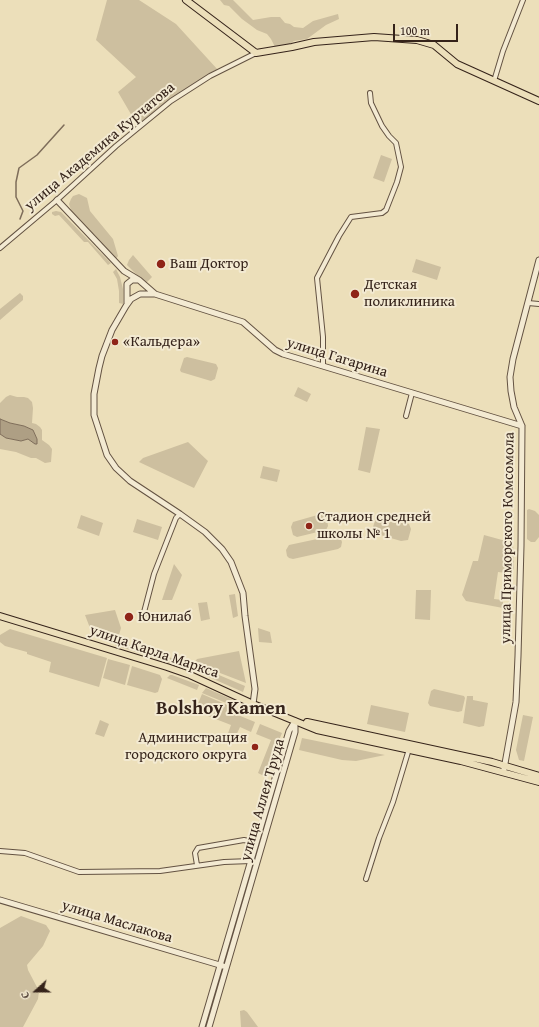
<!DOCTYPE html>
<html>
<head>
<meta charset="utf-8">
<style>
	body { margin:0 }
	#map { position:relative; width:539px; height:1027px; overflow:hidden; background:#ecdfba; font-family:"Gentium Book Plus",serif }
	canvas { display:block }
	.north { position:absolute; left:16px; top:971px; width:40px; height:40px; -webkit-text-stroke:3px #f3ead2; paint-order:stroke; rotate:249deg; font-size:11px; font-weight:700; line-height:16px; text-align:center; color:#35231a }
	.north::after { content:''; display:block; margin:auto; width:14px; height:18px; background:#35231a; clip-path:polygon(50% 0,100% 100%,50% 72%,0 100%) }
	.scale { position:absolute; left:393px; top:24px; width:65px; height:18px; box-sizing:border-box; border:2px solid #35231a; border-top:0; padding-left:5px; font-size:12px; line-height:14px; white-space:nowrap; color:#35231a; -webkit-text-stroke:3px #f3ead2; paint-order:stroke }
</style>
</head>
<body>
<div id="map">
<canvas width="539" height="1027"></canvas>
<div class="north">С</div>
<div class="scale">100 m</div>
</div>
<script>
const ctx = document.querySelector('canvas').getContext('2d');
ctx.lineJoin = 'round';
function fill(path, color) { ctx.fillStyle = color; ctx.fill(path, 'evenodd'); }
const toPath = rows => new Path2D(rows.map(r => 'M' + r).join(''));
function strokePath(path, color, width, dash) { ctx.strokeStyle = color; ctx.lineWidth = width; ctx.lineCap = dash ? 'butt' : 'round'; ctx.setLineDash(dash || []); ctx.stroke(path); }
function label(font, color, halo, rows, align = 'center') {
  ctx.font = font + ' "Gentium Book Plus",serif'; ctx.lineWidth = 4; ctx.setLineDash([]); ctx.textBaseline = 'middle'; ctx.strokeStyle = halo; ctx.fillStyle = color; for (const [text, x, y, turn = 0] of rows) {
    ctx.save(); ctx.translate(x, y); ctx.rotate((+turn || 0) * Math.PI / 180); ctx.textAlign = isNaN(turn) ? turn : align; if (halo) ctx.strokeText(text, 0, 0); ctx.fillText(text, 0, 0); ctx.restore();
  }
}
fill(toPath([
	[107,0,139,0,176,24,218,70,200,80,139,128,118,92,136,77,96,40],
	[220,0,233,0,253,20,271,17,280,17,285,23,290,24,294,27,303,28,313,21,338,14,339,19,326,25,307,39,294,41,285,47,275,47,271,39,267,34,257,30,242,19,229,6,224,5],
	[381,155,392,159,384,182,373,178],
	[79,194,87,198,90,211,113,239,118,256,116,259,71,210,69,204,71,199,73,196],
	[56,211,61,212,95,247,111,263,108,265,88,242,84,242,59,215,55,216,52,214,52,212],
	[133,255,152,277,147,282,142,280,127,265,129,260],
	[416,259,441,267,437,280,412,272],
	[116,269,120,277,123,289,123,304,119,303,119,291,117,279,113,272],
	[20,293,23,296,23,300,0,320,0,309],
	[187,357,216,364,218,368,215,379,211,381,181,372,180,370,184,358],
	[298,387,311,394,307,402,294,396],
	[10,395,17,397,24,397,28,398,32,402,33,408,32,423,36,424,40,427,42,430,42,440,49,445,52,449,51,462,45,463,36,458,31,458,16,452,0,449,0,434,6,438,21,441,28,439,37,443,37,439,33,430,24,426,10,423,0,419,0,403,6,397],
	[366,427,380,429,370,473,358,470],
	[188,442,208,461,194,488,139,462,143,458],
	[263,466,280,470,277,482,260,478],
	[529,509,535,511,539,515,539,537,535,542,531,542,527,539,527,510],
	[321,514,324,515,327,519,328,526,326,530,297,537,293,535,291,527,293,522],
	[81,515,103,523,99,536,77,528],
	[382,515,409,524,411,529,408,540,401,541,377,534,375,532,373,527,376,518],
	[137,519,162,527,158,540,133,532],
	[336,535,340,537,342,542,341,547,338,549,293,559,289,558,287,556,286,550,289,545],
	[484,535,513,543,514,569,507,573,498,572,494,599,503,600,503,608,466,601,462,595,473,561,478,561],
	[174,564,182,575,172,600,162,600],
	[416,590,431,590,430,620,415,619],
	[235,594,238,616,233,618,229,595],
	[207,602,210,619,201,621,198,603],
	[115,610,121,628,119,635,112,636,90,628,85,615],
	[258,628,270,632,272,643,259,642],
	[10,629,107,658,99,687,49,672,51,662,27,654,27,652,5,646,0,642,0,635],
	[116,641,178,660,174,662,169,663,115,645],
	[239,651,246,683,194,663,197,659],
	[108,659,130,665,125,685,103,678],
	[188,662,245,686,243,692,186,667],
	[132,666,160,675,162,679,158,692,155,693,127,685],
	[170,675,172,675,199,685,197,690,167,678],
	[206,688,238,702,236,707,202,693],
	[434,689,464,696,465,698,462,711,458,712,430,706,428,703,431,691],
	[202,694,234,708,233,713,255,722,251,732,240,727,233,742,226,739,231,725,195,711],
	[467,696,473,696,473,700,488,703,484,726,479,727,463,723],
	[371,705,409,713,405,732,367,724],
	[523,715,533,717,524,761,519,760,516,750],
	[100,720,109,724,104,737,95,734],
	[260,724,282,733,264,776,258,773,271,740,256,734],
	[302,738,385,755,356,761,342,760,299,750],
	[21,916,46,925,50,931,43,946,27,965,28,970,39,991,38,999,23,1027,0,1027,0,928],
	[244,1010,247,1012,258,1027,241,1027,240,1011]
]), '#cdbf9f');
const water = toPath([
	[0,419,10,423,24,426,33,430,37,439,37,444,35,444,28,439,21,441,6,438,0,434,0,419]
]);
fill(water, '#ae9f84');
strokePath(water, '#7e6d5a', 1);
strokePath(toPath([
	[20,219,23,211,16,197,16,182,19,168,37,155,64,125]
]), '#7e6d5a', 1.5);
const minor = toPath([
	[494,81,503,51,523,0],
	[0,248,57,200,116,146,171,101,210,76,256,53],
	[528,303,539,304],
	[323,366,323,337,317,278,339,236,351,217,382,213,386,210,397,182,401,167,396,143,389,136,382,126,371,103,370,93],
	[406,416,412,393],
	[143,616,154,574,176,518,180,514],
	[0,851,25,853,79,872,160,871,224,862,251,861],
	[197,865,195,853,198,848,244,840,256,843],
	[366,879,379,838,393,802,409,749]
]);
const tertiary = toPath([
	[57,200,124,271,139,280,155,294,243,322,275,350,283,354,522,426],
	[155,294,140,294,131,299,126,306,112,330,102,356,99,368,94,394,94,415,107,455,116,468,130,481,180,514,205,532,222,549,231,562,243,593,245,616,255,689,253,704],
	[127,303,127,284,132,280,138,280],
	[504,769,516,702,518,656,521,546,522,426,514,407,511,391,510,377,513,359,539,260],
	[0,900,223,966],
	[202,1027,289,731,295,721],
	[209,1027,295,732,295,721]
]);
const primary = toPath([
	[186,0,256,53,292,47,314,42,374,37,417,40,434,45,457,64,539,101],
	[0,616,167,667,190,675,253,704,317,730,461,761,539,782],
	[307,722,492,762,539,776]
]);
strokePath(minor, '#635242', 6);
strokePath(tertiary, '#635242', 7);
strokePath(primary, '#35231a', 8);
strokePath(minor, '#f3ead2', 4);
strokePath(tertiary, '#f3ead2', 5);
strokePath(primary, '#ecdfba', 6);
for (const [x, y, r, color] of [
	[161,264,5,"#8f2418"],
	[355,294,5,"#8f2418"],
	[115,342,4,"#8f2418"],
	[309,526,4,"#8f2418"],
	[129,617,5,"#8f2418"],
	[255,747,4,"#8f2418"]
]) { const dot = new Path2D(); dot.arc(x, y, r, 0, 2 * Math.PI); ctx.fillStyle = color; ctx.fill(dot); strokePath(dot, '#f3ead2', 1.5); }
label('15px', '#35231a', '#f3ead2', [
	["улица Академика Курчатова",100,147,-40],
	["улица Гагарина",337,358,17],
	["улица Приморского Комсомола",508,538,-89],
	["улица Карла Маркса",154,652,19],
	["улица Аллея Труда",263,800,-74],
	["улица Маслакова",117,922,17]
]);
label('15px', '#35231a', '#f3ead2', [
	["Ваш Доктор",170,264],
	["Детская",364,285],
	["поликлиника",364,302],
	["«Кальдера»",123,342],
	["Стадион средней",317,517],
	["школы № 1",317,534],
	["Юнилаб",138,617],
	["Администрация",247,738,"right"],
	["городского округа",247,755,"right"]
], 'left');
label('bold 19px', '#35231a', '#f3ead2', [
	["Bolshoy Kamen",221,709]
]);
</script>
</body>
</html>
